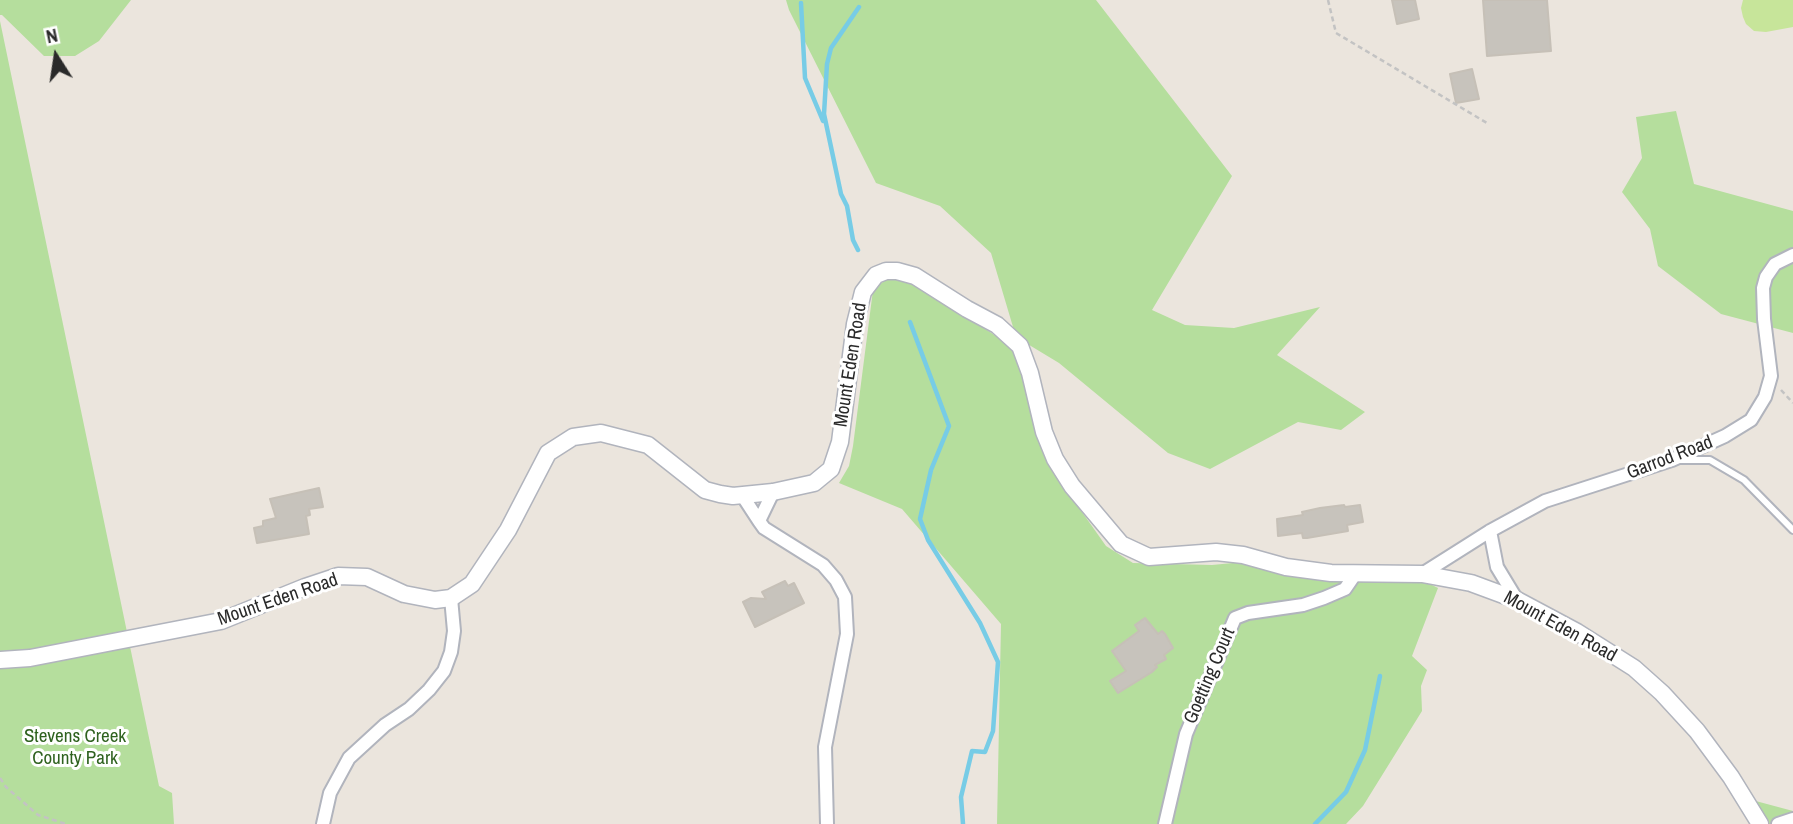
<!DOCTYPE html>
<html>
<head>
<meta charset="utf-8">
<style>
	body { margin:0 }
	#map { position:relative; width:1793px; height:824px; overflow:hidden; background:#ebe5dd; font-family:"Archivo Narrow",sans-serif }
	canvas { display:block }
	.north { position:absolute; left:21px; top:21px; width:70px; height:70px; -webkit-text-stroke:5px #fff; paint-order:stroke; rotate:348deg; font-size:19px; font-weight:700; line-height:28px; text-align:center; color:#2a2a2a }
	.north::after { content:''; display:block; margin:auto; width:24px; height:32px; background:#2a2a2a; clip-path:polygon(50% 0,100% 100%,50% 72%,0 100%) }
</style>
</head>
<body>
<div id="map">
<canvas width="1793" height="824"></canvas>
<div class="north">N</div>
</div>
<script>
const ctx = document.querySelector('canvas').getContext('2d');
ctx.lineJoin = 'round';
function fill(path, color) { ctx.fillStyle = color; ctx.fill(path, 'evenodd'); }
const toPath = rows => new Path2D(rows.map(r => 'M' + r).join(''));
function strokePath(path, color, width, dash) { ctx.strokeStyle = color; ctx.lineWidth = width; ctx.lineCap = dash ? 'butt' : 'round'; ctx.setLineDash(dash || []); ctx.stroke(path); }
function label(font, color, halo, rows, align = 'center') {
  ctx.font = font + ' "Archivo Narrow",sans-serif'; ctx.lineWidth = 6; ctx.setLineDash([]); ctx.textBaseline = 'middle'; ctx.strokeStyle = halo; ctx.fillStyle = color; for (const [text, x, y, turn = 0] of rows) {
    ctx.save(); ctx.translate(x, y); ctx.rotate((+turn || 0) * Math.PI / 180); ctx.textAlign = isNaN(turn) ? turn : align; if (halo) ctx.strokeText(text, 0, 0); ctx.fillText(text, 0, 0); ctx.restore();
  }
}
fill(toPath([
	[0,0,131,0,99,41,75,56,44,56,2,15,0,15],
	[786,0,1096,0,1232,176,1152,310,1185,325,1234,328,1320,307,1277,355,1365,412,1341,430,1298,422,1210,469,1168,453,1059,363,1016,337,991,253,940,206,876,183,789,10],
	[0,21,159,786,172,793,174,824,0,824],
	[1676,111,1694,184,1793,211,1793,333,1721,314,1658,266,1650,229,1622,192,1642,158,1636,117],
	[889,277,908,279,996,336,1017,341,1023,377,1036,427,1065,488,1106,546,1133,563,1212,565,1243,562,1420,579,1438,588,1412,656,1427,670,1421,686,1422,711,1363,806,1346,824,997,824,1001,624,902,509,839,483,849,466,853,446,873,290],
	[1752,800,1793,811,1793,824,1757,824]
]), '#b5de9d');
fill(toPath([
	[1743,0,1793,0,1793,27,1766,32,1754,31,1746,24,1743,17,1741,8]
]), '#c7e59a');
strokePath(toPath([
	[801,3,805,78,823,121],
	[858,250,853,240,847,206,841,194,824,114,827,64,831,48,859,7],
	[910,322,949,426,931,470,920,519,928,540,980,623,998,662,993,731,985,752,972,751,961,797,963,824],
	[1315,824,1346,792,1365,750,1380,676]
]), '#77cce6', 4.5);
const building = toPath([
	[1392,0,1415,0,1419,19,1397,24,1392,0],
	[1483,0,1547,0,1551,51,1487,56,1483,0],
	[1472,69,1479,99,1456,103,1450,74,1472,69],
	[319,488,323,507,309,509,310,515,306,516,309,534,257,543,254,528,263,526,263,521,276,518,270,499,319,488],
	[1344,505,1345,507,1360,505,1363,522,1347,525,1348,531,1307,538,1303,538,1302,533,1278,536,1277,519,1303,515,1302,512,1320,508,1344,505],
	[785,581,788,586,794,583,804,603,755,627,743,602,751,598,766,599,762,592,785,581],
	[1145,618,1158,634,1162,631,1165,634,1173,648,1164,655,1166,659,1155,665,1157,667,1152,672,1118,693,1110,681,1126,671,1112,651,1139,631,1135,625,1145,618]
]);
fill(building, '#c7c3bc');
strokePath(building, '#c6c0b7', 2);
const lane = toPath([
	[1681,460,1710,460,1744,480,1793,530]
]);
const street = toPath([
	[773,492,759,521,764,528,823,565,836,580,845,597,847,634,825,747,827,824],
	[742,495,759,521],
	[1490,531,1497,567,1517,600],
	[1422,574,1490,531,1545,501,1672,460,1725,436,1751,420,1765,397,1771,376,1764,319,1763,288,1766,277,1775,264,1793,255],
	[323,824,330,793,349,758,385,725,409,709,429,690,444,671,451,652,454,631,451,598],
	[1165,824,1186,734,1235,618,1248,613,1303,605,1324,598,1345,589,1356,573],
	[1778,824,1793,819]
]);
const secondary = toPath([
	[0,660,30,658,221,621,305,587,338,576,367,577,404,594,435,600,451,598,472,584,508,530,548,453,573,437,601,433,648,445,705,490,720,494,733,496,773,492,814,483,831,469,840,442,855,324,863,292,876,275,886,271,897,271,915,276,967,309,997,325,1020,346,1030,373,1044,432,1055,459,1072,486,1121,544,1149,557,1216,552,1243,555,1286,567,1331,573,1422,574,1471,583,1517,600,1577,632,1634,668,1662,693,1697,731,1731,777,1760,824]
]);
strokePath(lane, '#b1b4bd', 10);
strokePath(street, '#b1b4bd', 16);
strokePath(secondary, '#b1b4bd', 19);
strokePath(toPath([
	[1328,0,1336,33,1487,123],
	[1781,390,1793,403],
	[0,778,6,787,38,815,66,824]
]), '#c3c3c3', 2.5, [5, 3.5]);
strokePath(lane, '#fff', 6);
strokePath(street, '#fff', 12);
strokePath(secondary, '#fff', 16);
label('19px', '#2a2a2a', '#fff', [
	["Mount Eden Road",851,365,-81],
	["Garrod Road",1670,458,-21],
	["Mount Eden Road",278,600,-19],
	["Mount Eden Road",1560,627,29],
	["Goetting Court",1210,676,-67]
]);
label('19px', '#2f621f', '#fff', [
	["Stevens Creek",75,737],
	["County Park",75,759]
]);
</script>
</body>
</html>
